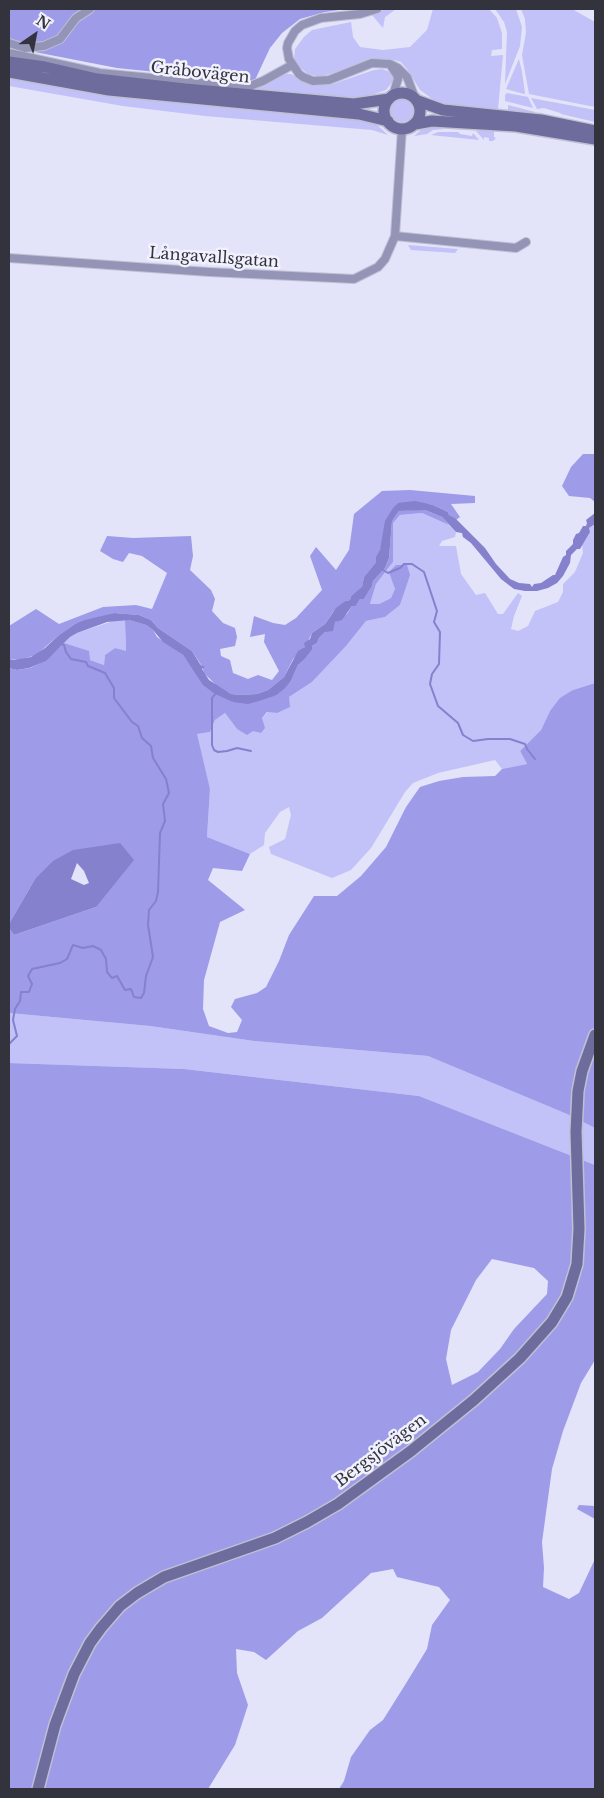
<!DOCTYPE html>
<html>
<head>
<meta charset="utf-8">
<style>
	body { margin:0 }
	#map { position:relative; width:604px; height:1798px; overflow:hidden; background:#e3e3fa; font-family:"Libre Baskerville",serif }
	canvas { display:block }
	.frame { position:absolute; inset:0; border:10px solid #33333e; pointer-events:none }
	.north { position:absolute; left:10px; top:10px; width:50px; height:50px; -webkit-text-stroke:4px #f1f2fd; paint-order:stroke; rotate:33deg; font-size:14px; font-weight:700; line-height:20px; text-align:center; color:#33333e }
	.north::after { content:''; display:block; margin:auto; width:18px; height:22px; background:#33333e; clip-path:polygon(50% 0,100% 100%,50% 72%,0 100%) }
</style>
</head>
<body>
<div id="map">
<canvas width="604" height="1798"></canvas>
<div class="frame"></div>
<div class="north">N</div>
</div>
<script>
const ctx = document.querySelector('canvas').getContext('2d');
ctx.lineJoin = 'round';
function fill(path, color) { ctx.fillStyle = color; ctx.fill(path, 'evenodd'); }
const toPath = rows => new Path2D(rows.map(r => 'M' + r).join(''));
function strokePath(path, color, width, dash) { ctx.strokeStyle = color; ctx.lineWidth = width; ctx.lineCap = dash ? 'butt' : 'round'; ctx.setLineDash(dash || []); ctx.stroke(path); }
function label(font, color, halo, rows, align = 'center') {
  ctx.font = font + ' "Libre Baskerville",serif'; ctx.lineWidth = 5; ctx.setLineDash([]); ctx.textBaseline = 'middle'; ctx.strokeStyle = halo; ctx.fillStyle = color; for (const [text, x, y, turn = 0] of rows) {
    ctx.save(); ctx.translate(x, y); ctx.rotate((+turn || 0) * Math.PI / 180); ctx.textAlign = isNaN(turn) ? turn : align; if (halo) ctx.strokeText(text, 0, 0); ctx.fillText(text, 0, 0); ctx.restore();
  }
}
fill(toPath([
	[385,9,396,9,385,17,383,28,372,15],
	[433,9,489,9,497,18,502,33,502,49,492,50,491,56,503,55,498,109,448,107,438,103,420,90,407,69,401,62,394,60,377,60,323,76,316,76,308,74,297,65,294,59,295,49,304,37,312,30,351,22,353,37,360,47,383,50,410,47,427,30],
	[495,9,516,9,522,27,520,46,505,84,507,32,504,22],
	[521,9,572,9,595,22,595,107,529,94,522,55,526,33,525,19],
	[519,59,522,72,525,93,524,94,506,89],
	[374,70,382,69,390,72,394,78,393,81,386,90,362,98,355,99,250,90,263,86,278,76,287,74,291,74,309,84,321,85,333,84],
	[9,76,96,93,151,100,348,117,375,123,388,135,372,130,205,116,123,106,9,86],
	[507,93,528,97,533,108,505,101,505,95],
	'390 110a12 12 0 1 1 24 0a12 12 0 1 1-24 0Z',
	[531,98,595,110,595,122,561,114,560,113,544,108,537,109],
	[508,105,520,108,535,112,508,112],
	[433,127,445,129,433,130,427,134,414,136,421,130],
	[489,129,494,130,494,137,496,138,493,141,489,141,489,138,484,137,484,140,476,131],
	[438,132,458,132,460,134,472,136,473,133,479,140,431,135],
	[408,245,458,249,455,253,411,250],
	[422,513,449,525,456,532,455,537,442,541,439,546,456,546,461,574,476,595,485,593,498,614,503,614,518,593,522,596,514,616,511,629,518,631,528,626,535,611,558,602,563,592,563,584,575,572,583,553,582,544,590,532,589,528,595,524,595,683,573,690,550,711,541,730,520,751,527,764,502,769,495,760,438,773,413,783,405,792,371,848,351,870,332,878,271,854,269,847,285,839,291,815,289,807,280,812,265,833,264,845,250,854,207,837,210,789,196,734,210,732,215,720,225,713,237,729,253,731,264,728,262,718,268,712,277,713,289,697,312,682,346,646,366,621,385,617,400,605,404,592,393,581,395,590,391,598,379,604,370,604,376,584,393,562,393,523,400,515],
	[116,620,125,620,126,652,115,648,105,655,104,665,90,660,64,643,70,637,77,633],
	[9,1013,150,1026,254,1041,428,1056,567,1114,595,1128,595,1165,419,1096,184,1069,9,1063]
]), '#c2c1f8');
fill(toPath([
	[9,9,346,9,325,12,300,19,282,33,270,48,254,82,117,68,9,47],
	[594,443,595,443,595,502,590,498,569,496,562,486,571,467,583,454,594,454],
	[410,490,475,496,475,503,451,504,460,517,456,520,449,515,448,512,433,505,417,503,398,503,376,562,364,577,362,588,351,596,350,600,345,601,333,612,325,624,312,633,305,647,293,659,284,677,268,690,257,694,241,695,231,694,217,686,204,673,202,666,192,651,158,628,151,620,139,615,114,613,75,624,59,635,36,655,19,660,9,659,9,626,36,609,59,624,103,607,136,605,152,609,167,573,142,556,129,553,123,562,113,559,100,551,107,536,133,538,191,536,193,556,190,570,211,590,215,599,212,611,223,623,235,628,237,637,235,646,220,649,221,656,230,660,233,673,248,679,258,675,272,680,279,671,264,642,265,634,250,637,254,616,273,623,285,625,296,618,322,590,310,556,316,547,336,570,349,550,354,514,382,491],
	[413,510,425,510,442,517,449,525,422,513,400,515,393,523,393,562,376,584,370,604,379,604,391,598,395,589,389,572,396,565,407,565,410,575,400,605,385,617,366,621,346,646,312,682,289,697,290,707,277,713,267,712,262,718,265,728,261,733,253,731,247,735,237,729,225,713,215,720,210,732,197,734,210,789,207,837,250,854,242,871,213,868,208,880,245,910,220,922,204,980,203,1009,209,1026,228,1033,237,1032,242,1020,231,1007,235,999,257,993,266,987,279,961,289,935,314,896,337,896,361,876,386,847,406,807,420,787,439,781,463,777,495,776,502,769,527,764,520,751,541,730,550,711,560,698,573,690,595,683,595,1128,567,1114,428,1056,254,1041,150,1026,9,1013,9,928,14,935,96,907,120,843,35,879,9,924,9,668,17,670,30,668,45,661,64,643,89,651,90,660,104,665,105,655,115,648,126,651,125,620,129,620,146,625,153,630,157,637,183,655,195,672,233,702,277,695,291,681,298,665,304,660,312,650,312,646,317,643,319,638,335,622,347,614,352,606,356,606,360,599,364,599,372,586,373,581,385,568,389,558,392,521,399,511],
	[9,1063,184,1069,419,1096,595,1165,595,1360,581,1383,563,1431,552,1469,542,1542,544,1568,543,1587,569,1599,579,1593,595,1559,595,1789,339,1789,344,1781,351,1757,370,1730,383,1720,405,1685,427,1649,432,1625,450,1600,439,1587,397,1577,393,1569,371,1573,322,1618,298,1631,266,1660,254,1652,236,1649,237,1673,248,1705,235,1745,208,1789,9,1789],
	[492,1259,534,1268,548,1281,547,1294,514,1329,500,1349,478,1372,452,1385,446,1359,451,1330,476,1280],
	[579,1505,595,1506,595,1519,577,1509]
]), '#9e9be8');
fill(toPath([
	[415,501,433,505,448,512,449,515,456,519,485,548,496,564,510,579,519,583,530,584,532,587,534,584,541,583,553,575,555,575,563,557,566,555,566,551,573,544,573,540,576,534,579,533,583,526,586,526,587,523,586,520,595,513,595,524,589,528,590,532,580,549,577,549,571,555,570,563,563,576,557,583,548,588,537,591,525,591,514,589,501,579,471,543,463,537,462,533,456,532,442,517,425,510,399,511,392,521,389,558,385,568,373,581,372,586,364,599,360,599,356,606,352,606,342,620,335,622,333,631,325,632,319,638,317,643,312,646,312,650,304,660,298,665,291,681,285,688,277,695,259,701,248,704,233,702,215,694,203,685,183,655,163,642,153,630,146,625,129,620,107,622,77,633,70,637,46,661,29,668,17,670,9,668,9,659,14,660,31,657,45,648,59,635,75,624,85,620,114,613,139,615,151,620,158,628,192,651,200,664,202,666,205,666,202,669,209,680,231,694,241,695,257,694,268,690,284,677,298,651,305,647,304,643,310,639,312,633,325,624,336,608,345,601,350,600,351,596,362,587,364,577,376,562,376,557,380,550,385,521,393,508,398,503],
	[120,843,134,860,96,907,14,935,9,928,9,924,35,879,53,861,73,850],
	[77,863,84,871,89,883,84,885,71,879]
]), '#8581cc');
strokePath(toPath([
	[383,570,388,573,400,568,404,564,412,564,424,572,437,611,434,622,440,632,439,664,432,674,430,684,438,706,458,723,463,735,473,741,488,739,510,739,525,744,527,749,535,759],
	[216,693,212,698,212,745,214,750,218,752,227,751,237,748,251,751],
	[9,1044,17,1036,13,1020,15,1009,20,1001,21,992,29,992,32,984,28,976,32,969,60,963,67,959,73,945,83,948,93,946,101,950,106,959,107,972,112,978,117,976,125,990,131,989,134,997,141,998,144,993,146,976,153,957,148,925,149,910,156,901,158,892,160,833,165,821,163,804,169,793,166,779,153,758,151,746,142,738,138,726,132,722,114,698,114,688,105,673,88,666,86,662,71,659,66,652,64,645,62,644]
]), '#8581cc', 2);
const minor = toPath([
	[377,9,360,14,321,18,302,25,295,31,288,43,287,48,289,59,299,74,303,77,313,81,329,80,372,63,390,64,398,68,407,77,415,98],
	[9,43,25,48,44,46,60,39,76,18,90,9],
	[9,53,100,73,236,86,250,86,263,81,292,65],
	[391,66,397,75,398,79,393,95],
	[395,236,516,248,526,242],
	[9,258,209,272,354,279,378,267,385,259,395,236,402,129]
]);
const secondary = toPath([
	[9,62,45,67,97,79,185,89,354,104,389,99],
	[9,72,109,90,359,114,388,121],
	'384 111a18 18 0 1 1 36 0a18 18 0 1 1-36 0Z',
	[418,101,443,110,541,120,595,131],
	[415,124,432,121,516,126,595,139],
	[38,1789,55,1725,74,1674,90,1643,101,1628,120,1606,137,1593,164,1577,275,1538,307,1522,338,1504,411,1451,474,1400,520,1358,552,1322,567,1297,577,1264,579,1229,576,1132,578,1091,582,1071,595,1035]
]);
strokePath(minor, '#c0c0d4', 10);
strokePath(secondary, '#c0c0d4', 14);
strokePath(minor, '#9494b6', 8);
strokePath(secondary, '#6d6c9d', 11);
label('16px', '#33333e', '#f1f2fd', [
	["Gråbovägen",200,73,6],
	["Långavallsgatan",214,258,4],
	["Bergsjövägen",381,1451,-37]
]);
</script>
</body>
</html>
